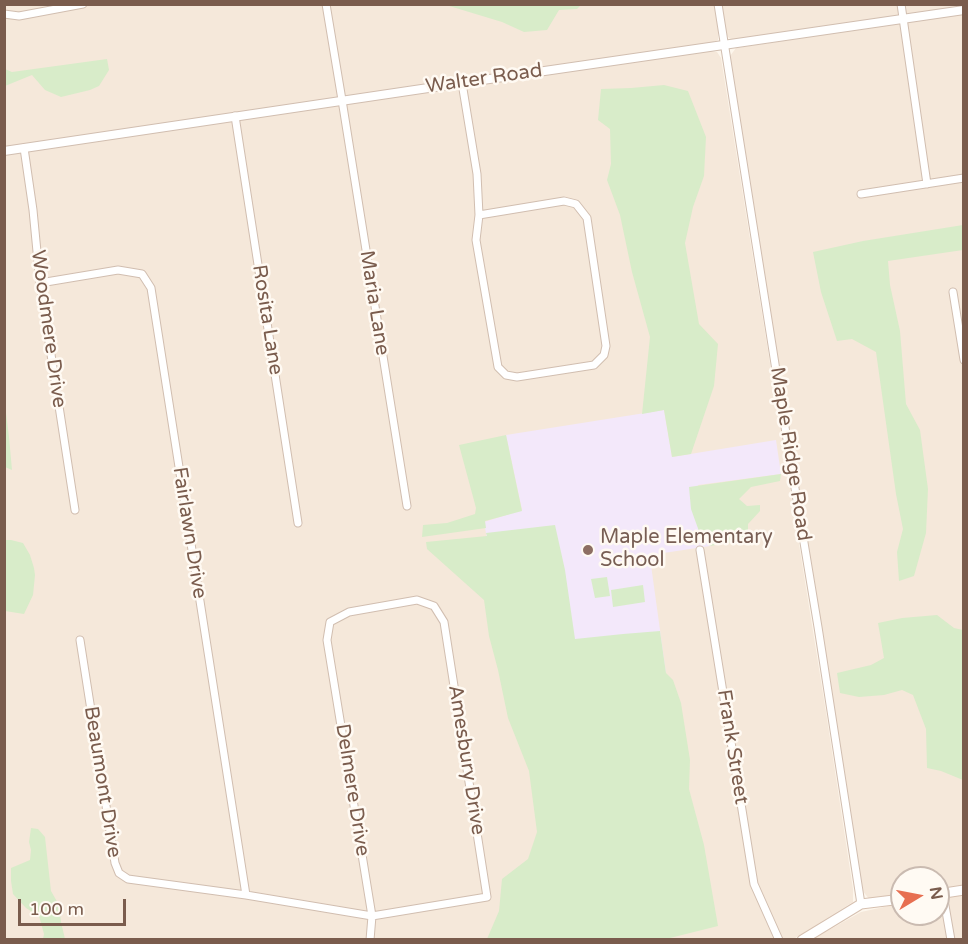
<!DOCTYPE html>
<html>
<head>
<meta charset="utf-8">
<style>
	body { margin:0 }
	#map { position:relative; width:968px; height:944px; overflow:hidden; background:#fdf6ec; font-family:"Varela Round",sans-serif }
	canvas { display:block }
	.frame { position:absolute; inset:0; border:6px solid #7a5c4d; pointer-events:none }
	.north { position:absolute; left:890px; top:866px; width:60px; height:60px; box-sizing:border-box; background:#fffaf3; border:2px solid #cabbb1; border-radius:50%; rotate:80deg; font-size:16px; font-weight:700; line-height:24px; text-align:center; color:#7a5c4d }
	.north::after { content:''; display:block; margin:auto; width:21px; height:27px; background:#e76f51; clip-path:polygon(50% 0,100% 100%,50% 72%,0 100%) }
	.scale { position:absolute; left:18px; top:899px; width:108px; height:27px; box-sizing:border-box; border:3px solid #7a5c4d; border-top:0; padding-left:8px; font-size:18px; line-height:21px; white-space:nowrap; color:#7a5c4d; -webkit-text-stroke:4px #fffaf3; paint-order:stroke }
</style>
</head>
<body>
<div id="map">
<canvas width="968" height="944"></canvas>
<div class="frame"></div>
<div class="north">N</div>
<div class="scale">100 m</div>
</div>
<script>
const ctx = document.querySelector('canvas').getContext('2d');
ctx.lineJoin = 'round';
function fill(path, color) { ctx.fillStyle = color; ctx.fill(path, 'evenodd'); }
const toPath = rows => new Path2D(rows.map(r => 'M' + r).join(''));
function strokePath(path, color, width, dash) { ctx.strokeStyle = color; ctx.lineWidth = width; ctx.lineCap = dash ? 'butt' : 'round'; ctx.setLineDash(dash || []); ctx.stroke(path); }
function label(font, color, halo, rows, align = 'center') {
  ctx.font = font + ' "Varela Round",sans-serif'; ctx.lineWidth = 5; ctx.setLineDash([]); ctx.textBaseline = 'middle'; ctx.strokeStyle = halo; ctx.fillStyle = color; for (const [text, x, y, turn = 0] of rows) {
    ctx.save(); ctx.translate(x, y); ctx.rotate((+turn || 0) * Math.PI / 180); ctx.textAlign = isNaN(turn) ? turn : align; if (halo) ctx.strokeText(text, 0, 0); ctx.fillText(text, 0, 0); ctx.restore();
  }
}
fill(toPath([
	[714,4,718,30,718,40,709,44,452,80,5,147,4,5],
	[963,4,964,7,733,40,729,38,726,34,721,5],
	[963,14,963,885,938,889,938,878,902,878,902,894,869,899,862,890,858,868,730,56,736,48],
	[711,51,717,52,721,58,826,712,853,889,853,902,792,940,5,939,4,154],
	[963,894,963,939,811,940,861,912,902,903,902,914,938,914,938,898]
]), '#f5e8da');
fill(toPath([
	[664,410,672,457,776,440,781,474,698,485,710,546,657,554,651,565,666,673,514,694,484,522,522,510,506,435]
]), '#f3e8fa');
fill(toPath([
	[446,5,581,5,577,9,559,10,547,30,524,32,502,22],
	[107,59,109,70,99,86,90,90,61,97,45,90,32,75,5,86,5,69,12,72],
	[664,85,688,91,706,137,704,176,693,207,685,243,699,324,718,344,714,386,691,454,672,457,664,410,642,414,650,337,632,272,620,215,607,180,611,164,610,129,598,120,601,89,631,88],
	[963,225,963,250,888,261,890,285,900,331,906,404,920,430,928,489,926,533,914,576,899,581,897,552,903,529,896,494,876,352,852,339,837,341,821,292,813,252,863,241],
	[4,397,9,437,12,470,5,467],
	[506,435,522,511,485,521,486,528,422,537,423,525,447,523,475,514,476,508,459,445],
	[781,474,780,481,751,487,739,499,747,506,760,505,760,511,748,524,748,539,710,546,700,534,691,509,689,487],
	[555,525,565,570,575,639,623,634,660,631,666,673,673,680,681,703,690,760,689,789,704,845,718,926,662,940,487,939,499,911,502,879,528,859,537,832,529,771,508,718,498,670,489,636,484,600,427,549,426,542,487,536,486,533],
	[5,540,11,540,23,543,30,555,34,568,35,575,33,595,24,614,5,611],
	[607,577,610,596,595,598,591,579],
	[643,585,645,602,613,607,611,590],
	[937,615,954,628,963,630,963,780,941,771,927,768,926,729,913,695,902,690,884,695,859,697,840,693,837,673,871,665,884,658,878,623,902,618],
	[31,828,38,829,45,837,51,891,59,905,61,922,65,939,43,939,44,934,39,916,26,908,13,894,11,881,11,868,30,860,31,850,29,842]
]), '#d8ecc9');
const minor = toPath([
	[326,4,342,100,407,506],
	[718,4,788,446,818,627,861,904],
	[901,4,927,184],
	[4,14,19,16,83,4],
	[462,83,477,174,479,215,476,240,498,367,506,375,517,377,594,365,604,355,606,346,587,218,576,204,564,201,479,215],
	[235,116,298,523],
	[24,148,33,210,40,283,75,510],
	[861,194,964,178],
	[40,283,118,270,142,274,151,288,246,895],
	[953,292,964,360],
	[700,550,754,884,779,940],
	[80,640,115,863,119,873,128,879,246,895,372,916,487,897,444,622,434,606,417,600,349,612,330,622,327,640,372,916,370,940],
	[943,894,951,940]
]);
const tertiary = toPath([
	[4,151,462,83,964,10]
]);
const secondary = toPath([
	[938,894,964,890],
	[802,940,861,904,902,899]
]);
strokePath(minor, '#d1beb0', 9);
strokePath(tertiary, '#d1beb0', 10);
strokePath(secondary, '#d6c0b0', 11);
strokePath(minor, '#fff', 7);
strokePath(tertiary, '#fff', 8);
strokePath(secondary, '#fff', 9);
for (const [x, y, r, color] of [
	[588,550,6,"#8d6e63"]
]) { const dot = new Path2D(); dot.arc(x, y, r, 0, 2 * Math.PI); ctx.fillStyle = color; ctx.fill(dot); strokePath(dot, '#fffaf3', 2); }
label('20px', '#7a5c4d', '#fffaf3', [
	["Walter Road",484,79,-8],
	["Maria Lane",374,303,81],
	["Rosita Lane",267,320,81],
	["Woodmere Drive",48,329,82],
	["Maple Ridge Road",790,454,81],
	["Fairlawn Drive",189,533,81],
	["Frank Street",732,747,81],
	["Amesbury Drive",466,760,81],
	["Beaumont Drive",102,782,81],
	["Delmere Drive",352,790,81]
]);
label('20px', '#785e54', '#fffaf3', [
	["Maple Elementary",600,538],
	["School",600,561]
], 'left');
</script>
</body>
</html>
